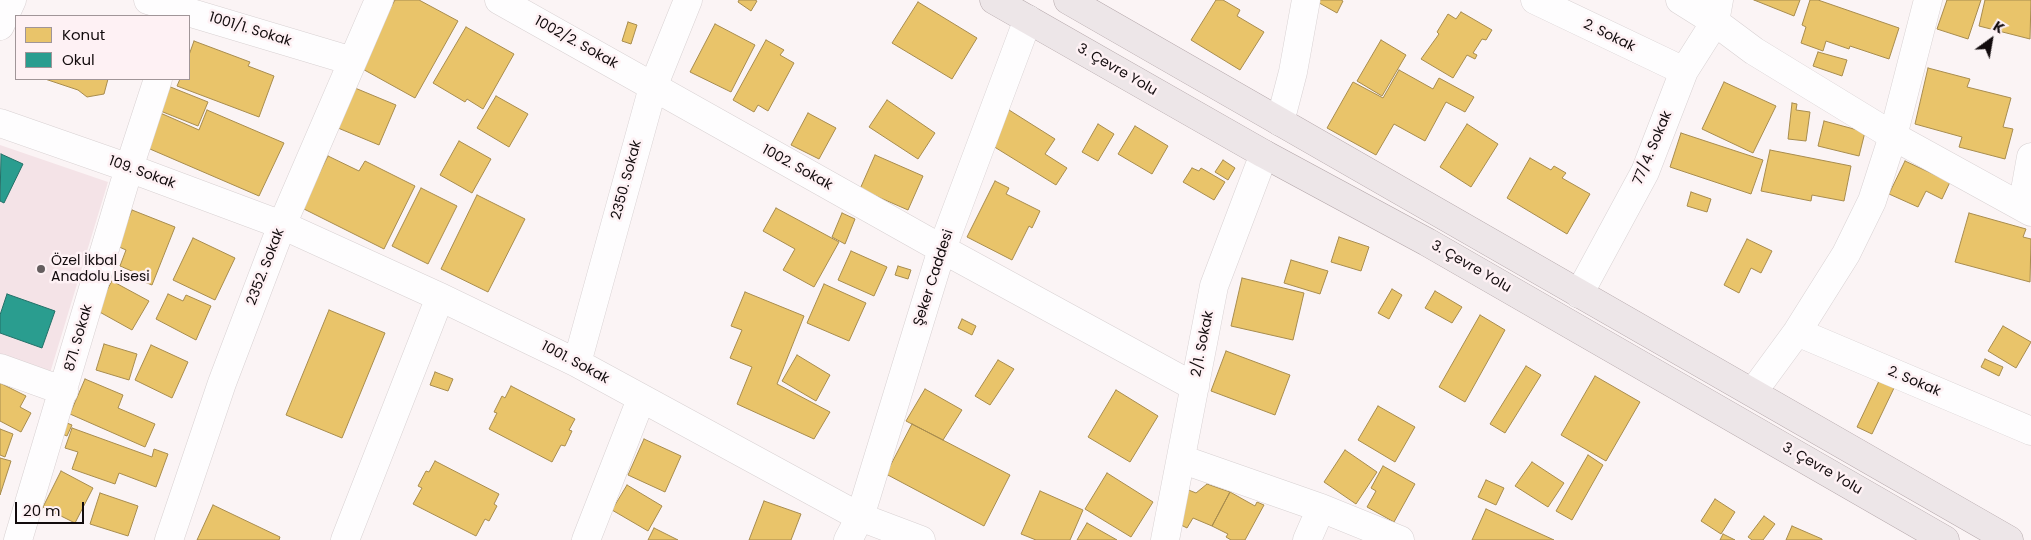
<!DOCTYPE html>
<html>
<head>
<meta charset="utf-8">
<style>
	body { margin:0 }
	#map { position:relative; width:2031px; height:540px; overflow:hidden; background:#fbf4f5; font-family:Poppins,sans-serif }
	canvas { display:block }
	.legend { position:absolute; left:15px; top:15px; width:175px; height:65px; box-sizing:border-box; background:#fef1f4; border:1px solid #a09598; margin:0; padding:6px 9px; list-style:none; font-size:15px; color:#120b0d }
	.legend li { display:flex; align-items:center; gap:10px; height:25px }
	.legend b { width:25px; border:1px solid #a09598 }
	.north { position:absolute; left:1966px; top:15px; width:50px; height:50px; -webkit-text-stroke:4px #fef1f4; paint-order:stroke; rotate:32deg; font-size:14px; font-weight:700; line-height:20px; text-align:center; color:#120b0d }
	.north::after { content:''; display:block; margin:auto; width:18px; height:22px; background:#120b0d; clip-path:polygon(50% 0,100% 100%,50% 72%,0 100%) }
	.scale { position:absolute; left:15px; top:502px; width:69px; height:22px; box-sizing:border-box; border:2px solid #120b0d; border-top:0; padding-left:6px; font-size:15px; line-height:18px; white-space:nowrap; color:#120b0d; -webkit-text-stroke:4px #fef1f4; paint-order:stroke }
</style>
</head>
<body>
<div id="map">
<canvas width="2031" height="540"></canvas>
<ul class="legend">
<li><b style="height:14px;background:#e9c46a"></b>Konut</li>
<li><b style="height:14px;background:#2a9d8f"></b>Okul</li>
</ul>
<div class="north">K</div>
<div class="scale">20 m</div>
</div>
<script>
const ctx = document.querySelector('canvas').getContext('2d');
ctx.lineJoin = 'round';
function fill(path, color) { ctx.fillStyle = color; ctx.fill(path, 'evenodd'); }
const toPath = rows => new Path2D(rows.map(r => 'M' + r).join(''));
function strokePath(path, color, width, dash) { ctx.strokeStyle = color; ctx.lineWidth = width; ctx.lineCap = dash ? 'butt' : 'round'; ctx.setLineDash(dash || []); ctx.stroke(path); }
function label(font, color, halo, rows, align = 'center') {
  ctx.font = font + ' Poppins,sans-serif'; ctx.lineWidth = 5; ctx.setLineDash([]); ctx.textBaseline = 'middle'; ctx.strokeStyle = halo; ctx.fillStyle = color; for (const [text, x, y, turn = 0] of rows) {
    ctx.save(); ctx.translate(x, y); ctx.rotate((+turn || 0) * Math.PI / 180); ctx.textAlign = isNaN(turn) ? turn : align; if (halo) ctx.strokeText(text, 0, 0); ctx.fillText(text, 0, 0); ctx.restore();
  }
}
fill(toPath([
	[0,145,108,182,50,373,0,355]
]), '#f4e3e7');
const homes = toPath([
	[395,0,419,0,458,21,415,98,359,67,395,0],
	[739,0,755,0,757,1,751,11,738,2,739,0],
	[1216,0,1223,0,1240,10,1237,16,1264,32,1240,70,1191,40,1216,0],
	[1314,0,1341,0,1343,1,1337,13,1314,0],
	[1754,0,1800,0,1794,16,1754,0],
	[1810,0,1818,0,1899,28,1889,59,1850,46,1849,49,1826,41,1823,51,1801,43,1806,27,1802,25,1810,0],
	[1947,0,1981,0,1968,39,1937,29,1947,0],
	[1985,0,2031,0,2030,39,1979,26,1985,0],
	[918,2,977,38,952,79,892,43,918,2],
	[1461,12,1492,30,1486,40,1482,39,1473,53,1477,55,1475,59,1467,55,1453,78,1421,59,1439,34,1437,32,1448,14,1456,19,1461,12],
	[628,22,637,25,631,44,622,41,628,22],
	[715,24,755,45,731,92,690,72,715,24],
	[466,27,514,54,483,109,467,99,465,102,433,83,466,27],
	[766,40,784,50,780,55,794,63,768,111,758,105,754,112,733,100,766,40],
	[1381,40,1406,55,1382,96,1357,81,1381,40],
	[194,41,250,62,248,66,274,76,259,117,177,86,180,79,189,79,189,55,194,41],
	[1818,52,1847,60,1842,76,1813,66,1818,52],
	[1928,68,1970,79,1967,87,2011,98,2003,127,2013,129,2005,159,1959,147,1962,137,1915,124,1928,68],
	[1399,70,1433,89,1439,78,1474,97,1465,112,1446,102,1425,141,1394,124,1376,155,1327,128,1353,82,1383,98,1399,70],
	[45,79,108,79,104,94,87,97,78,90,45,79],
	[1724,82,1776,106,1753,153,1702,129,1724,82],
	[163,84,208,102,198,126,153,108,163,84],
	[355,88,396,105,379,145,338,128,355,88],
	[496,96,528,114,509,147,477,128,496,96],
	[887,100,935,133,918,159,869,127,887,100],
	[1792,103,1797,104,1796,110,1810,112,1806,141,1788,139,1792,103],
	[207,110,284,143,259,196,143,146,158,112,199,130,207,110],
	[1009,110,1055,139,1045,154,1067,168,1056,185,988,143,1009,110],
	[808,113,836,128,819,159,791,145,808,113],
	[1824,121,1865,132,1859,156,1818,146,1824,121],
	[1098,124,1114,134,1098,161,1082,152,1098,124],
	[1467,124,1498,144,1471,187,1440,167,1467,124],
	[1135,126,1168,146,1152,174,1118,154,1135,126],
	[1681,133,1763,160,1751,194,1670,167,1681,133],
	[459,141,491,159,472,193,440,175,459,141],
	[1770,150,1851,166,1844,201,1812,195,1811,201,1761,191,1770,150],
	[875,155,923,176,908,210,860,189,875,155],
	[328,156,359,171,365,161,415,186,384,249,302,208,328,156],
	[1530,158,1551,170,1554,166,1566,173,1562,178,1590,194,1567,234,1507,198,1530,158],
	[1223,160,1235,168,1228,180,1215,172,1223,160],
	[1905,161,1950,182,1942,199,1926,191,1918,207,1889,194,1905,161],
	[1192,168,1199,171,1201,168,1225,182,1214,200,1183,182,1192,168],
	[995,181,1009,188,1006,194,1040,211,1032,228,1029,226,1012,260,967,237,995,181],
	[421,188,457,206,428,264,392,246,421,188],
	[1691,192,1711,199,1707,212,1687,206,1691,192],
	[477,195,525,219,488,292,441,269,477,195],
	[776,208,839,242,814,287,783,270,795,249,763,231,776,208],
	[132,210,175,227,152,285,132,277,134,272,120,266,126,250,117,246,132,210],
	[842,213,855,219,845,244,832,237,842,213],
	[1969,213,2026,229,2023,237,2031,239,2030,282,1955,262,1969,213],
	[1339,237,1369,247,1361,271,1331,262,1339,237],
	[193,238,235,258,215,300,173,280,193,238],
	[1747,239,1772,251,1761,273,1751,268,1739,293,1724,285,1747,239],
	[851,251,887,267,874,296,838,280,851,251],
	[1291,260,1328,271,1320,294,1284,283,1291,260],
	[898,266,911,270,908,279,895,275,898,266],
	[1242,278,1304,293,1293,340,1231,326,1242,278],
	[112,281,149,301,132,330,96,310,112,281],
	[824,284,866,303,849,341,807,323,824,284],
	[1392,289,1402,295,1389,319,1378,313,1392,289],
	[1435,291,1462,307,1452,323,1425,308,1435,291],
	[745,292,804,316,777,384,830,412,814,439,737,404,752,367,730,358,742,330,731,326,745,292],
	[168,294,183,301,186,295,211,306,196,340,156,319,168,294],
	[329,310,385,333,342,438,286,415,329,310],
	[1480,315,1505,330,1465,402,1439,387,1480,315],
	[962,319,976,326,972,335,958,328,962,319],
	[2003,326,2031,342,2016,368,1988,351,2003,326],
	[104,344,137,354,129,380,96,370,104,344],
	[151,345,188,362,172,398,135,380,151,345],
	[1226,351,1290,375,1275,415,1211,391,1226,351],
	[797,355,830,375,816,401,782,381,797,355],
	[1985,359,2003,367,1999,376,1981,367,1985,359],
	[998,360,1014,369,990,405,975,396,998,360],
	[1526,366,1541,375,1505,433,1490,424,1526,366],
	[435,372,453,379,448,391,430,385,435,372],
	[1595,376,1640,402,1606,461,1561,435,1595,376],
	[85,379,123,395,118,408,155,424,145,447,70,414,85,379],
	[1879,381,1894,388,1872,434,1857,427,1879,381],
	[0,383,26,396,20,407,31,413,21,432,0,421,0,383],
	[511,386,575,419,569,430,572,431,565,446,561,445,552,462,489,429,497,413,494,412,502,396,505,398,511,386],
	[925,389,962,410,943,440,906,421,925,389],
	[1116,390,1158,416,1130,462,1088,437,1116,390],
	[1378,406,1415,427,1395,462,1358,440,1378,406],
	[59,420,72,425,67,436,55,431,59,420],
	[912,424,1010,475,984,526,886,474,912,424],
	[72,428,152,457,154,449,168,454,156,487,119,473,115,484,72,469,78,452,65,448,72,428],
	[0,429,13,434,5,457,0,455,0,429],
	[644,439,681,456,665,492,628,475,644,439],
	[1345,450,1377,472,1356,504,1324,482,1345,450],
	[1588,455,1603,465,1572,520,1556,511,1588,455],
	[0,458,11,461,0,495,0,458],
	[435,461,499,494,494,504,497,506,489,521,485,519,476,536,413,504,422,488,418,486,426,471,429,472,435,461],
	[1532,462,1564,483,1548,507,1515,486,1532,462],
	[1383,466,1415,484,1394,522,1367,507,1376,491,1371,488,1383,466],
	[61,471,93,488,75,523,43,507,61,471],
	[1107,473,1153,502,1131,537,1085,509,1107,473],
	[1486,480,1504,488,1496,505,1478,497,1486,480],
	[1207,484,1230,492,1212,526,1193,518,1187,528,1173,521,1186,489,1196,493,1207,484],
	[627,485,662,506,648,531,612,510,627,485],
	[1040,491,1083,510,1070,540,1036,540,1021,534,1040,491],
	[1230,492,1255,506,1257,502,1264,505,1245,540,1231,540,1226,537,1228,534,1212,526,1230,492],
	[100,493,138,506,128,536,90,524,100,493],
	[1715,499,1735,512,1721,534,1701,521,1715,499],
	[764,501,801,514,791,540,749,540,764,501],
	[213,505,280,537,279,540,197,540,213,505],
	[1486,509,1554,540,1472,540,1486,509],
	[1764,516,1775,524,1763,540,1752,540,1748,537,1764,516],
	[1087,523,1117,540,1077,540,1087,523],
	[1792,526,1822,539,1822,540,1786,540,1792,526],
	[654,528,678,540,648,540,654,528],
	[1723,534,1735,540,1720,540,1723,534]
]);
fill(homes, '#e9c46a');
strokePath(homes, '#a88c4e', 1);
const schools = toPath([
	[1,154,23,164,4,203,0,201,1,154],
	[7,294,55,311,42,348,0,333,0,315,7,294]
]);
fill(schools, '#2a9d8f');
strokePath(schools, '#237168', 1);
const minor = toPath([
	[148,0,352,61],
	[499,0,942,249,1195,387],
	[1535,0,1684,71],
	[1680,0,1715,22,1754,51,1893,136,2031,212],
	[0,26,12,0],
	[1280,122,1293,72,1306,0],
	[0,123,129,168,282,225,440,297,577,363,860,517,921,540],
	[2022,207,2031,157],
	[1579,294,1645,172,1684,71,1715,22,1719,0],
	[1797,332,2031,431],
	[577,363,653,87,688,0],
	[0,368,64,391],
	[1753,392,1797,332,1846,254,1872,201,1893,136,1928,0],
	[1181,459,1321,508,1400,540],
	[18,540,129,168,158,79],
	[169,540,222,383,282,225,379,0],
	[345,540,440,297],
	[586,540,641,399],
	[848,540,860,517,942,249,1028,19],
	[1165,540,1214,286,1264,154],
	[1307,540,1321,508]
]);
const major = toPath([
	[994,0,1264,154,1427,242,1945,540],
	[1068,0,2009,540]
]);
strokePath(minor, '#d8d1d2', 29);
strokePath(major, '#b1a4a7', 29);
strokePath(minor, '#fefdfe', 28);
strokePath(major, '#ede6e8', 28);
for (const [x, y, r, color] of [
	[41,269,5,"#645d5e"]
]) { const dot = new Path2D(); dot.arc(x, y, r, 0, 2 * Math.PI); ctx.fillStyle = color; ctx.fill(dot); strokePath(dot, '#fef1f4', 2); }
label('14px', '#120b0d', '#fef1f4', [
	["1001/1. Sokak",250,30,17],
	["2. Sokak",1609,36,26],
	["1002/2. Sokak",576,43,29],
	["3. Çevre Yolu",1117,70,30],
	["77/4. Sokak",1653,148,-67],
	["1002. Sokak",797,168,29],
	["109. Sokak",142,173,20],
	["2350. Sokak",627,180,-75],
	["2352. Sokak",266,267,-69],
	["3. Çevre Yolu",1471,267,30],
	["Şeker Caddesi",934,278,-72],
	["871. Sokak",79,338,-74],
	["2/1. Sokak",1203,344,-79],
	["1001. Sokak",575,363,28],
	["2. Sokak",1914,382,23],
	["3. Çevre Yolu",1822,469,30]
]);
label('14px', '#120b0d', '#fef1f4', [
	["Özel İkbal",51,261],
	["Anadolu Lisesi",51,277]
], 'left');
</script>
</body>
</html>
